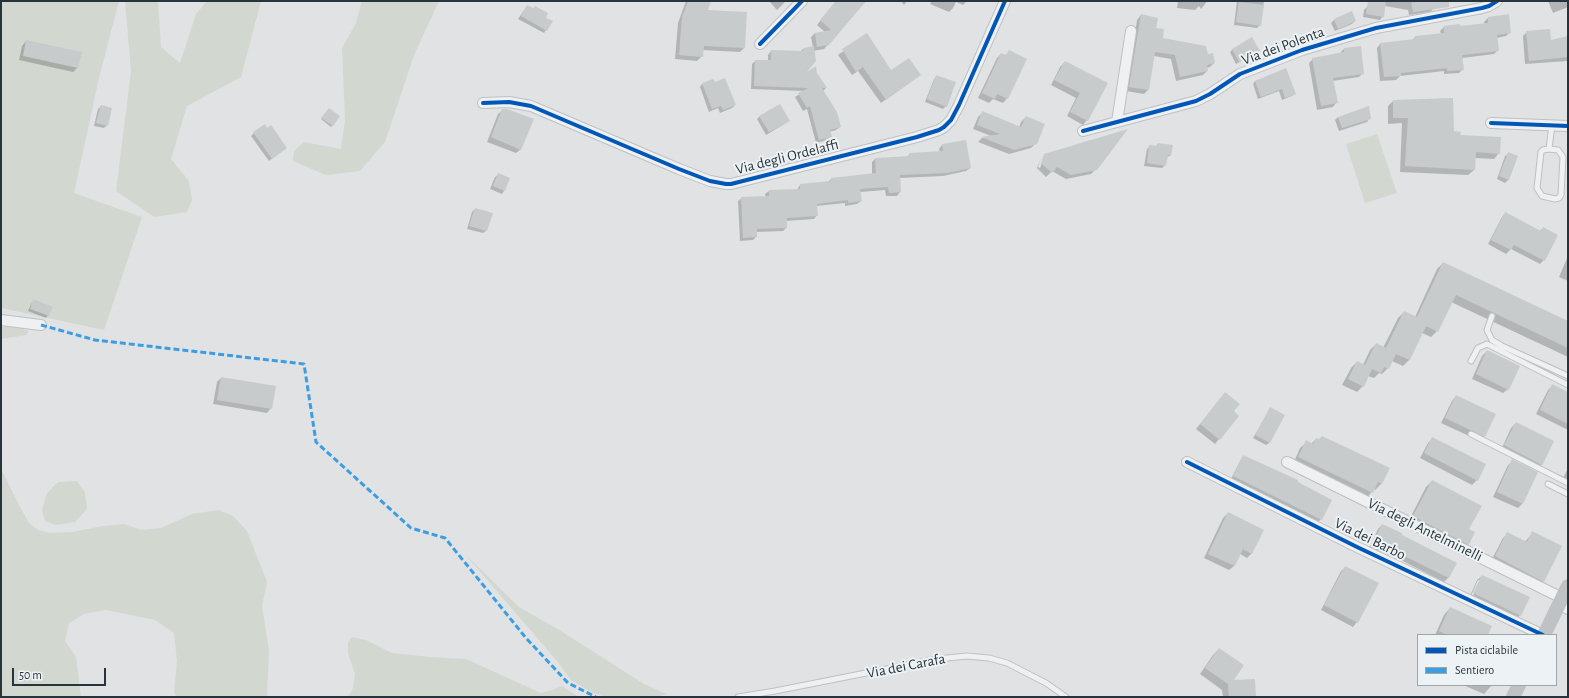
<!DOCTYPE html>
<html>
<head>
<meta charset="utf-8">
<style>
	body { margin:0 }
	#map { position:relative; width:1569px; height:698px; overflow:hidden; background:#e0e2e4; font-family:"Alegreya Sans",sans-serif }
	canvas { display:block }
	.frame { position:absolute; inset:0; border:2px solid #28343c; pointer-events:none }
	.legend { position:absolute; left:1417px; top:634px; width:140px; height:52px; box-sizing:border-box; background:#edf2f4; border:1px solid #9ea6aa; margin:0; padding:5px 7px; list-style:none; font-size:12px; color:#28343c }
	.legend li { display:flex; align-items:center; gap:8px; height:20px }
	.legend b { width:20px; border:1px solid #9ea6aa }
	.scale { position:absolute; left:12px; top:668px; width:94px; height:18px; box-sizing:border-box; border:2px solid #28343c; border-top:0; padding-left:5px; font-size:12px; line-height:14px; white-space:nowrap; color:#28343c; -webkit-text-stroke:3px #edf2f4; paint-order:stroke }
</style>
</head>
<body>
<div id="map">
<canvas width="1569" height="698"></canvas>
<div class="frame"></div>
<ul class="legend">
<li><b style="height:5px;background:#0057b8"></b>Pista ciclabile</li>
<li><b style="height:5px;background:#3d9de2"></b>Sentiero</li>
</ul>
<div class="scale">50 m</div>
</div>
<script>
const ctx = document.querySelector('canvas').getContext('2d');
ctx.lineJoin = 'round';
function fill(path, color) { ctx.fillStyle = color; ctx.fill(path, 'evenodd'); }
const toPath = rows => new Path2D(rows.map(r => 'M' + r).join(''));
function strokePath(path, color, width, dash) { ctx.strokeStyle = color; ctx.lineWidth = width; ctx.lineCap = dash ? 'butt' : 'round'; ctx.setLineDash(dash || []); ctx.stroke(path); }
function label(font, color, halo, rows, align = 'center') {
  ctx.font = font + ' "Alegreya Sans",sans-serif'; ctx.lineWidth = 4; ctx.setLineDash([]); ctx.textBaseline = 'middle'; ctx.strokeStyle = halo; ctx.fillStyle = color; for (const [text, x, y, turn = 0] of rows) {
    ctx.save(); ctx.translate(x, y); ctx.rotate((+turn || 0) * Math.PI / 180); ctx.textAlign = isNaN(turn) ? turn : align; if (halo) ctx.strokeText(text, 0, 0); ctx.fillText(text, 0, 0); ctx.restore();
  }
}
fill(toPath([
	[1,1,119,1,99,78,74,193,142,217,104,330,1,308],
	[125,1,158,1,161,47,180,63,196,14,207,1,261,1,241,77,187,106,171,159,189,181,192,200,187,212,154,217,116,191,131,71],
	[362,1,439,1,414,55,385,142,360,171,326,175,293,161,294,151,304,142,341,149,345,120,342,48,356,23],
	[1377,134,1397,193,1365,203,1346,144],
	[13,326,29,331,26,335,1,339,1,327],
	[1,469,19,505,29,523,38,530,50,533,73,532,103,526,124,524,142,530,161,528,192,514,218,510,232,515,247,531,267,582,262,606,269,651,267,697,176,697,174,692,177,661,174,633,155,620,106,610,84,614,69,623,65,641,76,657,81,697,1,697],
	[77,481,85,492,87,509,75,522,55,525,45,521,42,510,47,493,58,482],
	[465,554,519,607,561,631,644,684,667,694,655,697,606,697,591,692,571,680,557,661],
	[352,637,366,640,392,653,430,657,466,659,541,693,552,690,562,686,579,697,348,697,353,688,355,674,348,653,348,642]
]), '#d2d8d0');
fill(toPath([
	[686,1,710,1,707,11,744,48,740,52,702,50,702,56,697,61,675,59,678,23],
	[769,1,786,1,777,10],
	[836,1,866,1,824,49,813,51,803,75,816,73,826,88,823,91,840,127,836,130,829,132,831,136,827,140,816,143,807,109,803,111,795,97,805,91,751,89,752,64,755,61,768,61,768,55,771,51,800,52,803,49,813,48,811,37,815,33,825,32,817,25],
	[901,1,907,1,904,5],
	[932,1,967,1,963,5,956,2,953,8,949,12,930,4],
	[1178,1,1206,1,1206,3,1201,9,1199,6,1195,10,1177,8],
	[1237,1,1264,1,1260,25,1257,28,1234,25],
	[1380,1,1432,1,1433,9,1430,12,1409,15,1408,10,1385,6,1383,16,1380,20,1363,17,1364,10,1368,6],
	[1548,1,1568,1,1568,7,1553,13],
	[527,6,545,18,546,30,544,33,518,19],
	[1352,13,1355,21,1352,24,1335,31,1331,23,1334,20],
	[1141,15,1154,29,1162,39,1214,63,1210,67,1206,68,1207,71,1203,75,1176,81,1171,59,1154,56,1148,90,1144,94,1126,91,1137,20],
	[1488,18,1510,32,1506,36,1497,38,1498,50,1494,54,1462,58,1463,69,1459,73,1444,74,1444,71,1400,76,1396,80,1380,81,1377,48,1380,44,1412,41,1415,37,1441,34,1440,31,1444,27,1459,28,1485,25,1484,22],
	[1527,32,1550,41,1568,37,1568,61,1525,64,1523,36],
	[867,34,891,71,920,75,881,103,858,71,852,75,838,55],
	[26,41,78,67,73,72,19,60,22,46],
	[1233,49,1258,51,1236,64,1230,52],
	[1344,49,1363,73,1359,77,1332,81,1336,103,1333,107,1317,110,1309,63,1313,59,1340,53],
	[1009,52,1007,98,1003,103,993,99,989,103,978,98,997,58,1001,54,1005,56],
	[1065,62,1107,84,1087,120,1083,125,1067,116,1076,98,1051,85,1060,67],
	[1286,70,1295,93,1292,96,1282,100,1279,91,1258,99,1253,84,1255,81],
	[937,76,946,106,943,109,925,102,934,79],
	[702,84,735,105,732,108,720,113,718,108,709,112,700,87],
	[1393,101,1459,136,1499,153,1494,159,1474,158,1474,170,1468,175,1400,172,1402,123,1388,124,1388,106],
	[101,106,107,125,104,128,94,126,98,109],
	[328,110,332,126,331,127,321,119],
	[503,110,521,149,516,153,487,142,498,114],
	[983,112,1019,127,1021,122,1026,117,1036,143,1031,148,1009,154,978,142,982,138,991,136,973,129,978,117],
	[760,116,786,123,766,135,757,119],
	[1338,117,1369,119,1367,122,1339,131,1335,120],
	[254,133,286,148,269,161,251,136],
	[1158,144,1171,155,1166,158,1165,165,1162,168,1144,166,1147,149,1150,146,1155,147],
	[942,145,970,168,966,171,943,176,899,178,900,192,897,196,886,196,885,190,860,192,861,201,857,204,845,206,845,203,816,206,817,215,814,219,786,221,786,228,783,231,756,232,756,237,753,240,740,241,738,201,742,198,766,197,765,194,769,191,797,190,800,185,828,182,831,179,872,174,872,162,875,159,907,157,910,154,940,152,939,149],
	[1045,154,1096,169,1091,174,1066,179,1052,171,1046,177,1037,168,1041,158,1038,167,1040,168,1044,157,1043,157],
	[1508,154,1517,157,1508,180,1505,183,1497,179,1505,156],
	[498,175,504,191,502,194,490,189,495,177],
	[475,209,486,231,483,233,467,229,472,212],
	[1506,213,1540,231,1543,228,1544,260,1540,264,1511,249,1506,254,1488,244,1502,217],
	[1568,256,1568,281,1559,277],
	[1443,263,1568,322,1568,357,1451,302,1437,331,1431,337,1422,333,1409,360,1403,366,1392,361,1388,368,1382,374,1379,373,1374,378,1368,376,1363,386,1357,392,1342,385,1351,368,1357,362,1363,365,1370,350,1376,344,1383,348,1398,318,1404,312,1415,317,1437,269],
	[34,301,48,315,46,318,28,311,31,304],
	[1487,351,1508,389,1503,393,1472,379,1482,356],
	[221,378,271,408,267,413,213,404,217,382],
	[1553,385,1568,393,1568,430,1536,414,1548,390],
	[1456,396,1484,436,1480,441,1441,423,1452,401],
	[1221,398,1238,416,1215,444,1196,429],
	[1270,409,1269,443,1266,445,1253,438],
	[1516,423,1553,442,1541,465,1536,469,1501,450,1511,428],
	[1316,439,1388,468,1381,484,1375,490,1374,489,1366,499,1293,464,1300,448,1307,442,1311,444],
	[1432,439,1477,480,1472,485,1420,458,1428,443],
	[1244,456,1331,500,1321,519,1318,522,1231,479,1241,459],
	[1513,461,1537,473,1522,504,1518,508,1493,497,1508,465],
	[1568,468,1568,484,1562,480],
	[1432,481,1468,530,1468,544,1462,550,1408,522,1426,487],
	[1228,513,1252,553,1247,558,1240,554,1234,566,1229,570,1204,558,1223,518],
	[1382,525,1456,563,1448,578,1444,582,1391,555,1388,558,1369,549,1378,529],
	[1533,532,1543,581,1538,585,1491,561,1503,538,1508,533,1525,542],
	[1346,567,1357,622,1353,627,1321,610,1341,571],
	[1482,576,1520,615,1516,620,1469,598,1477,580],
	[1478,580,1480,580,1472,598,1470,598],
	[1450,608,1487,635,1435,635,1444,615],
	[1219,649,1232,681,1255,697,1223,697,1222,690,1200,674,1213,655],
	[1463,685,1492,685,1484,694]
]), '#0003');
fill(toPath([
	[688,1,711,1,708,10,747,12,745,48,704,46,703,57,679,55,682,17],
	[836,1,866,1,829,45,817,47,815,33,831,30,820,20],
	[1368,1,1386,1,1384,17,1366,14],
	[1411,1,1449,1,1449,7,1413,12],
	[1239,2,1264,5,1261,26,1236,22],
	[527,5,533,8,535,6,548,13,546,18,553,21,547,31,521,16],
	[1352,11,1356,21,1338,29,1334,19],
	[1141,14,1158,18,1156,28,1164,29,1163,38,1206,46,1208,54,1213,53,1215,63,1207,65,1208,71,1180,77,1175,55,1155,52,1149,90,1129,87],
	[1509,14,1511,33,1497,35,1499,51,1462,55,1464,70,1447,71,1447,68,1401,73,1401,76,1384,77,1380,43,1415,39,1415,36,1444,33,1444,26,1460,24,1460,26,1488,23,1488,17],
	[1550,29,1551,40,1568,36,1568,57,1529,61,1526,31],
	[867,33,891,70,909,58,921,75,886,100,863,67,856,72,842,49],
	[1252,37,1260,51,1239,62,1232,49],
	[26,40,82,52,78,68,23,56],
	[814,46,816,61,807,72,816,66,817,73,827,88,822,88,837,112,841,127,830,130,832,137,819,140,810,106,807,108,798,93,808,88,754,86,755,60,771,60,771,50,803,51,803,48],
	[1361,46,1364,74,1333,78,1338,103,1321,106,1312,58,1344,52,1344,48],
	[1009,50,1027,59,1008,99,997,94,995,99,982,93,1001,53,1006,55],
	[1065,61,1108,83,1088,121,1070,112,1080,93,1054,80],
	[1286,68,1296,94,1285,98,1282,89,1261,97,1255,81],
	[936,75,956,82,947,107,927,99],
	[725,78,736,105,723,110,721,106,712,109,702,83,713,79,715,82],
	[1453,98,1454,131,1461,132,1460,135,1501,137,1500,154,1476,152,1475,170,1405,166,1408,118,1393,118,1393,100],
	[780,104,790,121,769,132,759,116],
	[101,105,112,108,108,126,96,123],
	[1369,106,1371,119,1342,128,1338,117],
	[329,108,340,116,333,126,321,118],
	[502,109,507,109,534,119,521,150,491,137],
	[982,111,1021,127,1026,116,1045,124,1037,144,1014,150,981,137,1000,134,977,125],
	[265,124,267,128,271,125,287,148,272,159,253,132],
	[1128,129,1097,170,1071,175,1057,167,1052,173,1041,163,1044,154],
	[966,140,971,168,947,173,900,175,901,192,889,193,888,187,860,189,862,201,848,203,848,200,817,204,818,216,787,218,787,228,757,229,757,237,743,238,741,197,769,196,769,190,800,189,800,184,831,181,831,178,876,173,875,158,910,156,909,153,943,151,942,144],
	[1158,143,1173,145,1171,156,1168,155,1166,166,1147,163,1149,145,1157,146],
	[1508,152,1518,156,1509,180,1499,176],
	[498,173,510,178,505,191,493,186],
	[475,208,493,213,487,231,469,226],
	[1505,212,1541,231,1543,227,1558,235,1545,261,1514,245,1511,250,1491,240],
	[1443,262,1568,321,1568,348,1456,295,1438,332,1426,326,1410,360,1396,354,1389,369,1384,367,1381,373,1372,369,1364,387,1348,379,1357,361,1365,365,1376,343,1386,348,1404,311,1417,317],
	[33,299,53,307,49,316,30,309],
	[1487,350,1520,366,1509,390,1476,374],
	[221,377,276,386,272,409,217,400],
	[1552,384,1568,392,1568,424,1540,410],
	[1225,392,1240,404,1234,411,1239,416,1220,440,1200,424],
	[1456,395,1496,414,1485,437,1445,418],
	[1270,407,1285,415,1270,443,1255,435],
	[1516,422,1554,441,1543,464,1542,465,1504,445],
	[1322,436,1390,468,1382,484,1378,482,1373,493,1298,457,1306,440,1313,444,1316,438,1319,439],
	[1432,437,1486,464,1478,481,1424,453],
	[1243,455,1298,480,1298,482,1332,500,1322,520,1233,476],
	[1512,459,1538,472,1523,504,1497,492],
	[1432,480,1482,506,1469,529,1475,532,1469,545,1413,516],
	[1228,512,1264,530,1252,554,1243,549,1235,566,1208,554],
	[1382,524,1402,533,1402,535,1457,563,1449,578,1394,551,1393,554,1372,545],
	[1532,531,1562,546,1544,582,1495,556,1507,532,1527,542],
	[1345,566,1379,583,1358,623,1324,605],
	[1482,575,1530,597,1521,616,1473,593],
	[1450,607,1492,626,1488,635,1448,635,1439,631],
	[1219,648,1244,665,1234,680,1255,679,1256,697,1229,697,1228,684,1205,668]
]), '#c8cbcc');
const service = toPath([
	[1549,149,1558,150,1563,157,1561,195,1559,198,1555,199,1542,196,1537,188,1541,152,1543,150,1549,149],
	[1549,149,1552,125],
	[1492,316,1487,330,1492,340,1502,346,1568,376],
	[1471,361,1478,348,1487,344,1568,385],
	[1471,434,1568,483],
	[1548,484,1568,494],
	[738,697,775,691,937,659,967,656,989,658,1007,663,1046,683,1066,697]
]);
const minor = toPath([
	[760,44,802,1],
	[483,103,509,102,531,106,679,169,710,181,726,184,731,184,917,137,939,130,944,127,951,120,959,105,1005,1],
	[1117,122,1131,31],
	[1491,123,1568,126],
	[1083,131,1196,101,1210,94,1240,74,1302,50,1376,28,1482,8,1489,6,1497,1],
	[1,320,41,325],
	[1187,462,1357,547,1543,635],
	[1287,462,1562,598],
	[1559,605,1568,609]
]);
strokePath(service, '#bec0c2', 7);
strokePath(minor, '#bec0c2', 12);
strokePath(service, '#eff0f1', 5);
strokePath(minor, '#eff0f1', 10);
strokePath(toPath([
	[1544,635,1568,586],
	[1513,697,1519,685]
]), '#bec2c4', 14);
strokePath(toPath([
	[41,325,95,340,304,364,316,442,411,528,445,538,526,638,568,683,596,697]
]), '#3d9de2', 3, [6, 3]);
strokePath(toPath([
	[760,44,802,1],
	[483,103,509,102,531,106,679,169,710,181,726,184,731,184,917,137,939,130,944,127,951,120,959,105,1005,1],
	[1491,123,1568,126],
	[1083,131,1196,101,1210,94,1240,74,1302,50,1376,28,1482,8,1489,6,1497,1],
	[1187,462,1357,547,1543,635]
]), '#0057b8', 4);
label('15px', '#28343c', '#edf2f4', [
	["Via dei Polenta",1283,46,-20],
	["Via degli Ordelaffi",787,157,-14],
	["Via degli Antelminelli",1425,530,26],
	["Via dei Barbo",1370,539,26],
	["Via dei Carafa",906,666,-11]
]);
</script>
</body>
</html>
